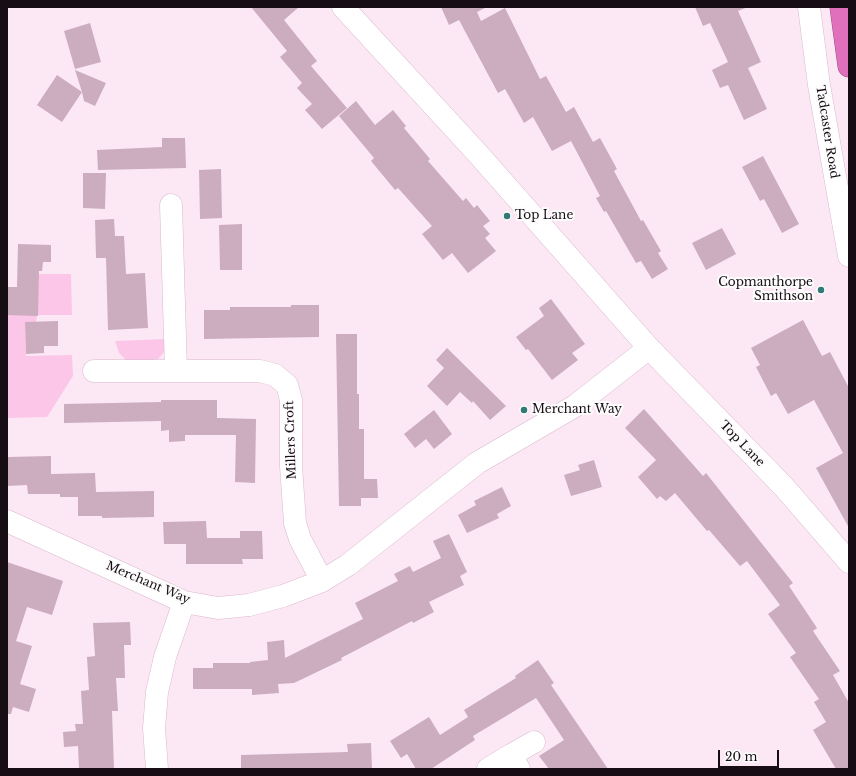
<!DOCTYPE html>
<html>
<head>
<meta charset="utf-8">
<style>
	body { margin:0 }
	#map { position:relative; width:856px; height:776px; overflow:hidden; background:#fce8f4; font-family:"Libre Baskerville",serif }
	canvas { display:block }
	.frame { position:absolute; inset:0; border:8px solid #170d14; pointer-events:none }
	.scale { position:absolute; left:718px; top:750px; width:61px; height:18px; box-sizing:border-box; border:2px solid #170d14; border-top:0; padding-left:5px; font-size:12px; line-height:14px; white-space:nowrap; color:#170d14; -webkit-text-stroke:3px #fcfcfc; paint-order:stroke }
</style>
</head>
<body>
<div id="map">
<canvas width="856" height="776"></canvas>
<div class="frame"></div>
<div class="scale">20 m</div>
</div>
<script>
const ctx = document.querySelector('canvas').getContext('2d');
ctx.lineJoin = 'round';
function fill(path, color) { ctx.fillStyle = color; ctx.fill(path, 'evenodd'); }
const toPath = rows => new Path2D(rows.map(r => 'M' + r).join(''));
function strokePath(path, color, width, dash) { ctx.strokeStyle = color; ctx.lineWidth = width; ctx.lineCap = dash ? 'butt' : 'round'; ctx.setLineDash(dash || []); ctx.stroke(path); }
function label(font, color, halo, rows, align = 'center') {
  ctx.font = font + ' "Libre Baskerville",serif'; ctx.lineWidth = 4; ctx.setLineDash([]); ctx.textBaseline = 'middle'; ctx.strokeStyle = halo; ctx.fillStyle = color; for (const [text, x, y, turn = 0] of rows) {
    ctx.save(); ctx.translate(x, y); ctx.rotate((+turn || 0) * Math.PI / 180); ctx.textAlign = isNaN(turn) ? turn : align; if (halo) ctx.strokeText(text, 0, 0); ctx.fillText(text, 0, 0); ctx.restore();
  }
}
fill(toPath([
	[38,274,71,274,72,315,37,315,36,322,25,322,26,356,72,355,73,376,47,417,7,418,7,315,22,315,22,309,38,308],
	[166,339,166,350,158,359,146,361,126,360,119,353,115,341]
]), '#fbc6e7');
fill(toPath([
	[251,7,299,7,284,20,317,61,311,66,347,108,322,129,305,110,312,104,297,88,302,83,280,57,287,51],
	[441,7,487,7,477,12,481,21,505,8,540,79,546,76,566,112,574,107,593,142,600,138,617,169,614,171,641,221,643,220,661,251,658,253,668,269,652,279,641,261,636,263,606,211,604,212,596,198,600,196,571,141,552,151,533,117,524,123,505,89,498,93,459,20,449,25],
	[695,7,748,7,738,11,761,62,748,68,767,109,744,120,728,85,720,88,712,70,728,62,710,23,703,26],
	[90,23,101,62,75,69,64,31],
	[75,70,106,83,95,106,84,101,82,92,62,122,37,105,57,75,82,92],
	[356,101,375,125,393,110,406,126,404,128,430,159,428,161,463,201,466,198,474,208,477,205,490,221,483,226,490,234,485,238,496,251,468,273,452,253,443,260,422,234,432,226,398,188,395,190,371,161,374,158,339,116],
	[162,138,185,138,186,168,98,170,97,150,162,147],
	[763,156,799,224,782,233,764,199,760,201,742,167],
	[221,169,222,218,200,219,199,170],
	[83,173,106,173,105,209,83,208],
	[114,219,115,236,124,236,126,274,145,273,148,328,108,330,106,258,96,258,95,220],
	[242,224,242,270,220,270,219,225],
	[722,228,736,254,706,270,692,243],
	[18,244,51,245,51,262,43,262,42,271,39,271,38,316,7,315,8,287,17,287],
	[551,299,585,344,572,353,578,360,552,380,528,349,526,350,516,337,544,316,539,308],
	[291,305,319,305,319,337,204,339,204,310,230,310,230,307,291,307],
	[803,320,822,356,830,352,849,388,849,528,816,468,843,453,814,400,788,414,776,393,771,396,756,367,760,365,751,348],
	[58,321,58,346,44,346,44,353,26,354,25,322],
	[336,334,357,334,357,394,359,394,359,429,364,429,364,479,377,479,378,498,361,498,361,506,339,506],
	[447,348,506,406,490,420,473,401,472,403,460,392,447,406,427,386,444,368,436,360],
	[161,400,217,400,217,418,256,419,255,483,235,482,236,435,185,435,185,441,169,442,169,430,161,431,161,421,64,423,64,404,161,402],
	[644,409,703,476,706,473,793,583,789,586,817,628,813,631,840,671,833,675,849,703,849,769,836,769,813,730,826,722,814,702,819,699,790,657,796,653,768,614,780,605,747,561,740,566,709,530,707,531,675,493,666,501,660,496,657,499,638,477,656,460,625,428],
	[434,410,452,434,434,449,426,439,415,448,404,434],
	[51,456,51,474,95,473,96,492,154,491,154,517,102,518,102,516,78,516,78,497,60,497,60,494,28,494,27,485,7,486,7,457],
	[594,460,602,487,571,496,564,475,580,470,578,465],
	[502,487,511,506,497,514,499,518,467,533,458,515,476,505,474,501],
	[206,521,207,538,240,538,240,531,262,531,263,559,242,559,243,564,186,564,186,544,164,544,163,522],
	[449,534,467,572,460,576,464,585,429,602,434,612,413,623,412,621,341,658,342,660,294,683,278,684,279,693,252,695,252,689,193,689,193,668,213,668,213,663,250,663,250,662,268,660,267,642,284,640,285,658,363,619,355,603,398,581,394,574,410,566,413,572,441,558,433,541],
	[7,562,63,581,52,615,27,607,16,641,32,646,20,684,36,689,29,712,13,707,11,714,7,714],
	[130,622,131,645,124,645,125,678,116,678,118,711,112,711,114,769,79,769,78,746,64,747,63,732,76,731,75,724,83,724,81,691,89,690,87,657,95,656,93,623],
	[538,660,554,683,551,685,608,769,549,769,539,756,564,740,536,698,473,736,475,740,431,769,416,769,407,754,401,758,390,741,429,717,440,735,468,717,464,710,516,678,515,676],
	[371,743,372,769,241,769,241,755,348,752,347,744]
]), '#ccacbf');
const minor = toPath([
	[343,7,479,155,649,348,784,487,849,562],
	[809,7,819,85,849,256],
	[171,205,176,370],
	[94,371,260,371,275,375,287,385,291,400,291,466,295,523,300,539,322,581],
	[7,521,184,602,218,608,249,605,283,596,322,581,348,565,477,463,575,406,649,348],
	[511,755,534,742],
	[157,769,154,728,157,692,165,657,184,602],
	[488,769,511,755,519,769]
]);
const highway = toPath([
	[841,7,849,66]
]);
strokePath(minor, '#d9b8cc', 23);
strokePath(highway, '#9a4d81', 23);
strokePath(minor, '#fff', 22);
strokePath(highway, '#e070bc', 22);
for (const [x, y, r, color] of [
	[507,216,4,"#317a77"],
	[821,290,4,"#317a77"],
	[524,410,4,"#317a77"]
]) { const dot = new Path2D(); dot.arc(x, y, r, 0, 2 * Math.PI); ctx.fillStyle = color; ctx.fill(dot); strokePath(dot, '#fcfcfc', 1.5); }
label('12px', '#170d14', '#fcfcfc', [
	["Tadcaster Road",827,132,81],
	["Millers Croft",291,440,-92],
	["Top Lane",742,444,46],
	["Merchant Way",148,583,23]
]);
label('12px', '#170d14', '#fcfcfc', [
	["Top Lane",515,216],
	["Copmanthorpe",813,283,"right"],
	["Smithson",813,297,"right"],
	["Merchant Way",532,410]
], 'left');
</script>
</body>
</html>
